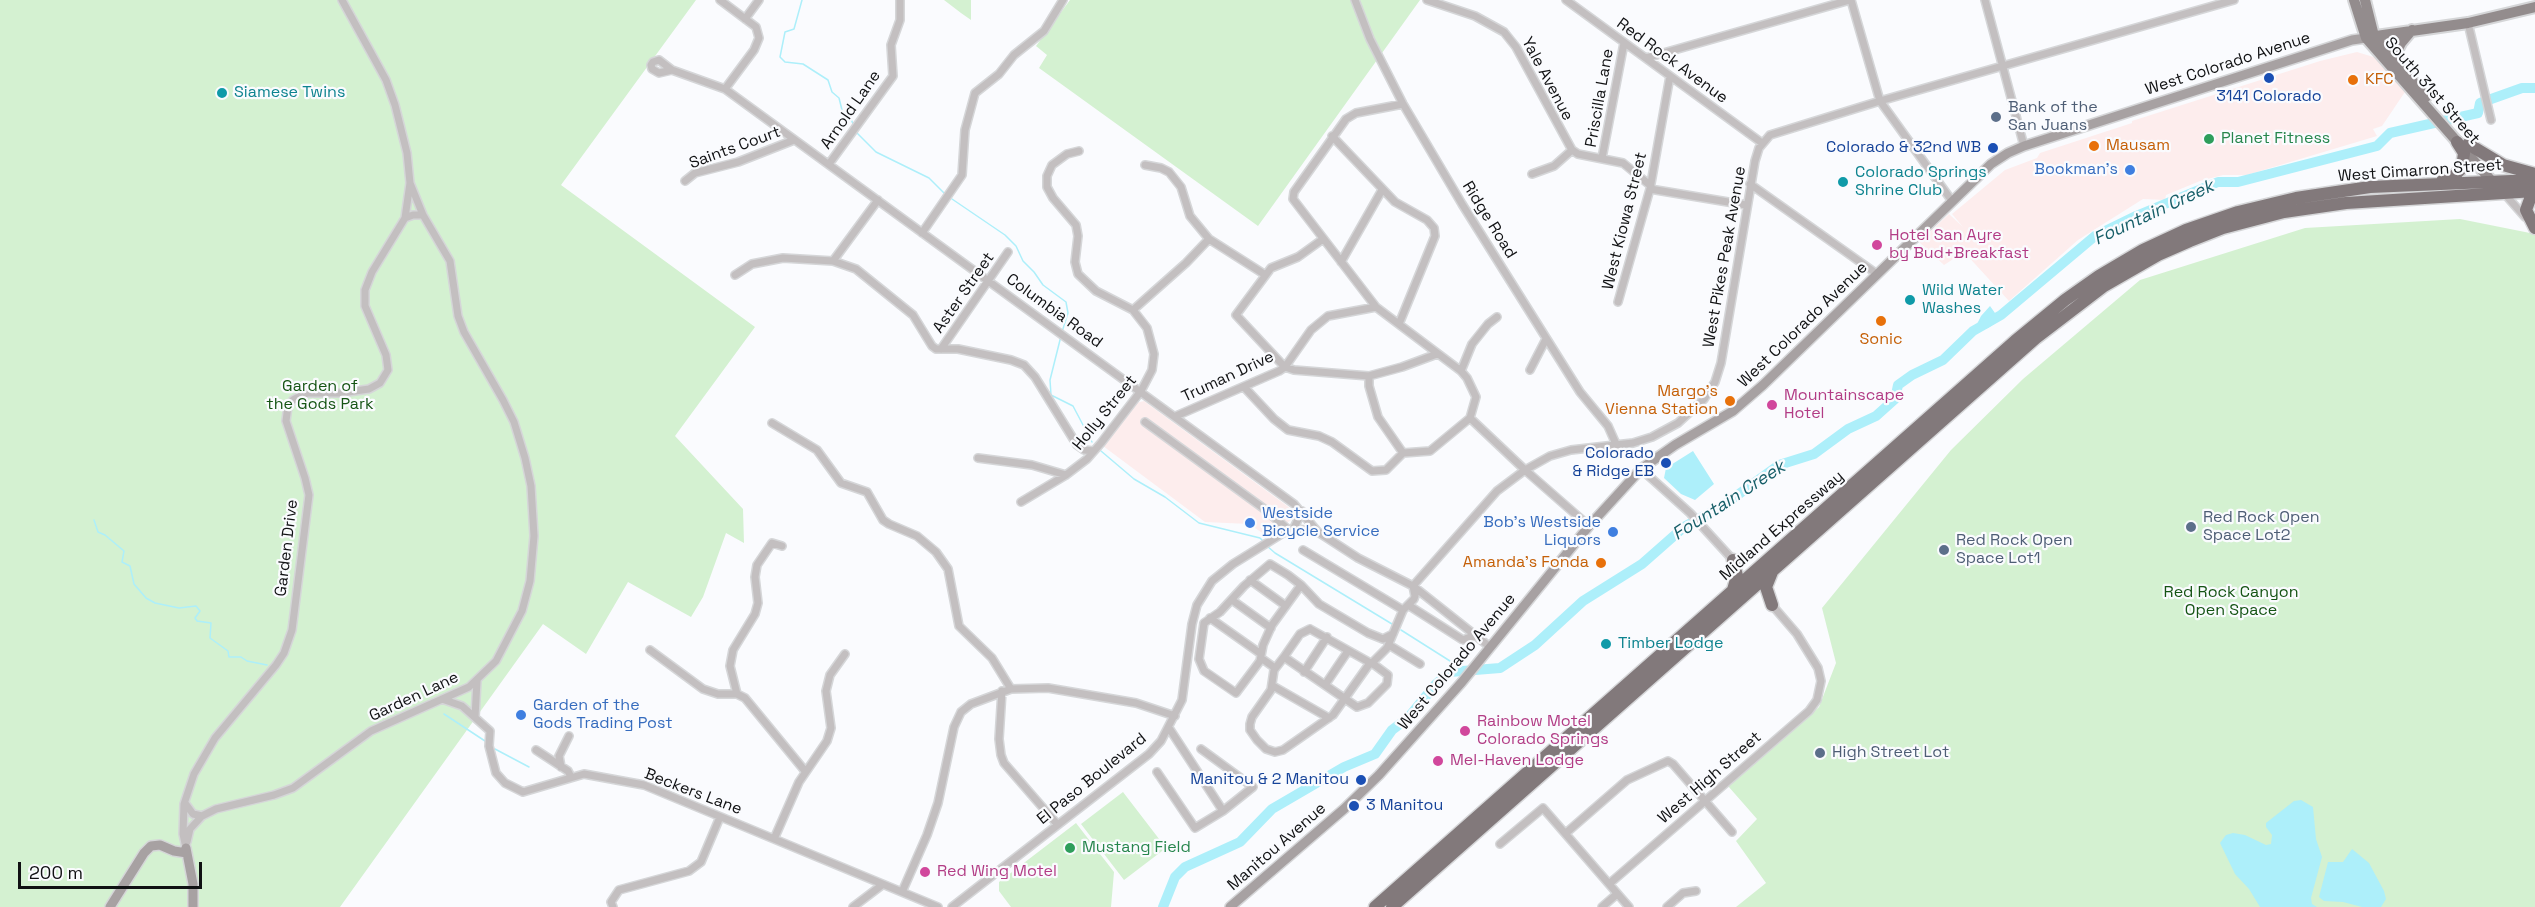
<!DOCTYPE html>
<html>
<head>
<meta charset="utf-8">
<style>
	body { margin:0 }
	#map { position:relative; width:2535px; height:907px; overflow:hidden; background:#fafbfe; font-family:"Space Grotesk",sans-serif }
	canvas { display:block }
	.scale { position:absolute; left:18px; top:862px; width:184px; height:27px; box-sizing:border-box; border:3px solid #101113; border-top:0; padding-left:8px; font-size:18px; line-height:21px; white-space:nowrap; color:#101113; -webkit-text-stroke:4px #fafbfe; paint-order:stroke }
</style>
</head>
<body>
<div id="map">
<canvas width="2535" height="907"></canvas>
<div class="scale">200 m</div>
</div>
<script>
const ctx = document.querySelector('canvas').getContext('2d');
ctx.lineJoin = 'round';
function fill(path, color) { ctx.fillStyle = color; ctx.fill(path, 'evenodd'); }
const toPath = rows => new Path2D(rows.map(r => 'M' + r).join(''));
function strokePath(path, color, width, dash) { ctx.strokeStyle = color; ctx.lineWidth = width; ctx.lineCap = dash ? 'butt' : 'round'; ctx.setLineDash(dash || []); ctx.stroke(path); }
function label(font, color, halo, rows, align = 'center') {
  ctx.font = font + ' "Space Grotesk",sans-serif'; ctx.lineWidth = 4.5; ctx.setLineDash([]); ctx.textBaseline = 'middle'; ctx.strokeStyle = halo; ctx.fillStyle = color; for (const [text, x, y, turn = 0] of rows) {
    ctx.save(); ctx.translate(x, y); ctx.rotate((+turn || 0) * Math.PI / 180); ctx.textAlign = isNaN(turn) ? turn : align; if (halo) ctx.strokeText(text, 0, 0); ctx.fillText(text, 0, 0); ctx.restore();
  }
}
fill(toPath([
	[2357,52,2380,59,2407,89,2382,126,2373,129,2377,136,2247,175,2223,175,2200,181,2166,195,2165,200,2143,199,2078,240,2009,301,1964,252,1944,265,1919,242,1949,214,1963,227,1952,214,2005,170,2037,158,2040,153,2132,123,2132,121,2320,61],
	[1144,401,1294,511,1294,518,1267,536,1249,524,1205,522,1103,446,1136,403]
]), '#fdeded');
fill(toPath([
	[0,0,696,0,561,185,755,327,675,436,743,509,744,543,726,533,703,597,691,617,628,582,586,654,543,624,340,907,0,907],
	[944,0,971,0,971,20,961,13],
	[1070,0,1420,0,1258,226,1039,68,1047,55,1036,46],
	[2460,219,2535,234,2535,907,1736,907,1766,883,1736,841,1757,819,1728,786,1819,707,1836,663,1822,608,1951,450,2023,379,2140,280,2305,228],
	[1123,792,1166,848,1124,880,1081,824],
	[1076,823,1114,872,1111,907,1011,907,999,891,999,882]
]), '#d4f1d1');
fill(toPath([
	[1990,306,2000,320,1988,328,1978,331,1975,328,1981,316],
	[1693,451,1714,484,1695,500,1681,494,1664,478,1666,468],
	[2301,800,2313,807,2316,839,2322,857,2311,898,2312,904,2317,907,2260,907,2249,889,2235,874,2220,843,2226,835,2233,833,2245,835,2266,845,2271,844,2272,835,2266,827,2266,823,2294,801],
	[2352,849,2369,863,2384,891,2386,899,2381,907,2362,907,2343,902,2324,901,2319,897,2328,862,2343,862]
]), '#adeffa');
strokePath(toPath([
	[802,0,794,29,785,32,780,57,785,62,803,64,828,80,832,92,839,98,843,114,850,117,854,126],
	[856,132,876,152,929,178,945,194],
	[952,199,1005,235,1016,246,1023,261,1034,272,1043,285,1066,302,1068,313,1062,332],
	[1061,336,1050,380,1051,395,1073,406,1092,442],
	[1101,451,1134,479,1165,497,1199,523,1260,538,1264,542],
	[94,520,98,532,105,535,124,551,122,562,130,566,134,584,146,598,155,603,179,608,196,606,200,611,195,618,197,621,211,623,210,638,228,651,229,657,241,657,247,661,267,665],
	[1267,546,1275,553,1392,624],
	[1401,630,1450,661,1453,672],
	[444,714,485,741],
	[495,749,529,767]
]), '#adeffa', 1.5);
strokePath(toPath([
	[1163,907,1175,877,1185,867,1240,842,1272,809,1344,767,1375,754,1392,730,1408,718,1436,684,1450,672,1500,668,1535,645,1583,601,1642,564,1684,527,1721,507,1779,465,1814,454,1848,429,1876,416,1895,399,1898,385,1912,375,1943,360,1973,331,2001,315,2095,236,2136,216,2218,182,2238,182,2377,146,2390,133,2478,113,2480,103,2522,88,2535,88]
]), '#adeffa', 10);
const street = toPath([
	[720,0,756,27,759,38,754,50,725,89],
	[1355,0,1370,39,1403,104,1462,204,1580,392,1608,426,1616,444],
	[1427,0,1475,16,1504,32,1516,47,1572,150,1578,154,1623,163,1651,186],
	[1566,0,1762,143],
	[1851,0,1880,101,1952,201],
	[1985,0,2024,146],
	[745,19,759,0],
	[2468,23,2491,120],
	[1646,58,1850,0],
	[672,70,659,73,652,69,651,65,653,62,659,60,672,70,725,89,1294,504,1318,532,1358,558,1413,586,1490,647],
	[1403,104,1356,113,1346,119,1294,192,1293,199,1376,307,1461,371,1467,378,1476,397,1470,418,1525,470,1589,526],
	[1332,136,1395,202,1427,220,1434,228,1435,236,1399,324],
	[1079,151,1067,154,1052,165,1047,176,1047,187,1053,198,1076,225,1078,236,1075,262,1078,274,1096,291,1133,310],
	[1602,158,1624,43],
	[829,164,893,76,891,45,900,20,900,0],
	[1145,165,1161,168,1169,172,1181,187,1190,216,1209,239,1264,274],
	[1532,174,1554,166,1572,150],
	[685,181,695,173,738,162,794,140],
	[1750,184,1877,274],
	[1650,189,1746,205],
	[2503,192,2525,217],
	[405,218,413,215,423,215],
	[922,233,962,175,965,130,975,93,999,74,1014,55,1044,31,1063,0],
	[1323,239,1298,257,1271,268,1236,315,1280,362,1285,367,1294,370,1369,376,1402,367,1437,354],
	[833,261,878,200],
	[1341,262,1382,190],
	[735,275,752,264,783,258,833,261,856,269,913,315,932,346,936,349,958,349,1011,360,1024,365,1035,377,1077,445,1084,450,1094,451],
	[1618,302,1650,189,1670,76],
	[941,349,1008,252],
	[1530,370,1546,339],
	[1461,371,1472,344,1488,324,1497,317],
	[1369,376,1369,386,1378,417,1403,453],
	[1244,387,1274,419,1288,430,1319,436,1332,442,1372,471,1386,470,1403,453],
	[1176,416,1279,371,1285,367,1311,330,1328,316,1376,307],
	[1145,422,1263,508,1290,531],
	[772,423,817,450,841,483,867,492,883,520,889,524,917,536,936,552,948,569,959,626,992,658,1011,689],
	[1403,453,1430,451,1470,418],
	[978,458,1032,465,1066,475],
	[1641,469,1690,513,1733,560],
	[1021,502,1066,475,1087,459,1101,443,1141,391,1152,370,1154,354,1147,328,1133,310,1186,263,1209,239],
	[1293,530,1302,511],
	[782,546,772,543,757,565,755,577,758,603,755,614,733,650,730,666,737,694,745,698,805,771],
	[1303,550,1403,610],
	[1250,580,1286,606],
	[1301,585,1272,625,1263,645,1260,661,1236,693,1204,671,1199,659,1204,623,1220,612,1244,586,1270,564,1288,575,1301,585,1319,604,1368,633,1383,639,1393,634],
	[1413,586,1497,491,1525,470,1550,456,1571,450,1633,443,1652,437,1678,423,1704,399,1715,382,1721,363,1755,161,1759,148,1770,135,1880,101,2234,0],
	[1232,600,1271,628],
	[1408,605,1463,640,1475,635],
	[1210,618,1261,654],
	[1310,629,1376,666,1388,675,1387,684,1368,703,1357,707,1284,657,1300,634,1310,629],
	[1389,645,1420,664],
	[650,650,703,689,718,694,737,694],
	[1284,657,1274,670,1271,690,1252,717,1250,724,1250,730,1257,740,1266,749,1275,752,1283,750,1333,715,1370,663],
	[1261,658,1275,668],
	[1372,663,1387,648,1403,610,1414,599,1415,596,1413,586],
	[1304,672,1327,637],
	[1325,685,1348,651],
	[1273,686,1329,718],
	[1002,691,999,739,1001,755,1004,763,1057,824],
	[442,699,462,706,490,731,489,746,496,773,505,783,523,792,584,774,644,785,938,907],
	[475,717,477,681],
	[1169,728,1223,811],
	[536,750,568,771,571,777],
	[561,767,559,756,569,736],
	[1157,772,1195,828,1223,811,1253,787,1201,749],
	[185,803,193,814,202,816],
	[1566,833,1627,780,1668,761,1673,764,1732,832],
	[774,839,799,782,827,741,831,728,826,691,830,675,845,654],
	[187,842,190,829,202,816,216,809,274,795,293,788,371,731,469,687,496,661,522,611,530,581,534,536,531,486,525,458,514,422,503,400,464,332,458,316,450,261,423,215,410,183],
	[1500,844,1543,808,1629,907],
	[186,848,183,834,184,804,194,774,215,738,276,665,284,653,292,630,309,495,305,478,286,421,288,406,293,400,307,393,341,393,369,389,380,383,388,370,386,355,365,306,365,290,372,272,405,218,410,183,407,153,395,105,386,80,342,0],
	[1609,884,1809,711,1817,700,1821,681,1818,668,1797,634,1772,605],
	[902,892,927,835,938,803,954,727,961,712,971,704,1011,689,1048,688,1136,703,1175,716],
	[613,907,611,902,619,890,689,871,701,862,720,817],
	[853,907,882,885],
	[952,907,1149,754,1161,741,1182,700,1192,624,1197,605,1212,581,1233,564,1283,533,1297,529,1318,532],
	[1602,907,1617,894],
	[1667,907,1683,893,1696,891]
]);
const secondary = toPath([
	[186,848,193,884,193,907],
	[110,907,144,853,151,846,160,845,174,851,187,853],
	[1230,907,1344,809,1379,775,1462,682,1589,526,1641,469,1675,445,1733,411,1763,385,1991,164,2008,153,2024,146,2352,40,2366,38]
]);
const primary = toPath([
	[2354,0,2366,38,2496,186],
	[2365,0,2374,36,2426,97],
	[2369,37,2468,23,2535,7],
	[2399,64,2397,51,2401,43,2412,30]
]);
const highway = toPath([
	[2468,144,2503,165,2535,174],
	[2442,181,2450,180,2462,168,2464,153,2457,142],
	[2535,228,2526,210,2530,199,2535,195],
	[1772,572,1766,587,1772,605],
	[1733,590,1737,576,1733,560],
	[1375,907,2015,341,2065,300,2099,276,2143,250,2186,230,2238,212,2296,198,2370,187,2535,180],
	[1392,907,2036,338,2104,286,2158,255,2190,241,2223,228,2284,212,2346,203,2535,191]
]);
strokePath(street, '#d5d6d8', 10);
strokePath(secondary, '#d5d6d8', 12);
strokePath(primary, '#d5d6d8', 14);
strokePath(highway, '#d5d6d8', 15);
strokePath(street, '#c3bfc0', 7);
strokePath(secondary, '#a7a1a2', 9);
strokePath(primary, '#938c8d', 10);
strokePath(highway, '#82797b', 12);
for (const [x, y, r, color] of [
	[2269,78,6,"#1a4fb4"],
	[2353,80,6,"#e8710a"],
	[222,93,6,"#0f9aa8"],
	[1996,117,6,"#5c6f8a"],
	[2209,139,6,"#2e9e5b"],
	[2094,146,6,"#e8710a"],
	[1993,148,6,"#1a4fb4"],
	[2130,170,6,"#3f7fe0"],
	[1843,182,6,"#0f9aa8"],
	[1877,245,6,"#d1479c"],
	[1910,300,6,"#0f9aa8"],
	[1881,321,6,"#e8710a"],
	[1730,401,6,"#e8710a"],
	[1772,405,6,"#d1479c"],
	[1666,463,6,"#1a4fb4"],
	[1250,523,6,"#3f7fe0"],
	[2191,527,6,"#5c6f8a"],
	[1613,532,6,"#3f7fe0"],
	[1944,550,6,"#5c6f8a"],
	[1601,563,6,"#e8710a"],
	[1606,644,6,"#0f9aa8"],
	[521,715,6,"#3f7fe0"],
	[1465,731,6,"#d1479c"],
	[1820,753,6,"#5c6f8a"],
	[1438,761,6,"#d1479c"],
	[1361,780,6,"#1a4fb4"],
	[1354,806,6,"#1a4fb4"],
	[1070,848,6,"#2e9e5b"],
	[925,872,6,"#d1479c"]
]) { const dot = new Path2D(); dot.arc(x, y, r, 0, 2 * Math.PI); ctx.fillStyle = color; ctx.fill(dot); strokePath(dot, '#fafbfe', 2); }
label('16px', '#101113', '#fafbfe', [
	["Red Rock Avenue",1672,61,36],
	["West Colorado Avenue",2228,64,-18],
	["Yale Avenue",1547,79,62],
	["South 31st Street",2432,91,49],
	["Priscilla Lane",1600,98,-80],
	["Arnold Lane",851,110,-55],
	["Saints Court",735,148,-20],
	["West Cimarron Street",2420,171,-4],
	["Ridge Road",1489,220,58],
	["West Kiowa Street",1625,221,-76],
	["West Pikes Peak Avenue",1725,257,-80],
	["Aster Street",964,293,-55],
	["Columbia Road",1054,311,36],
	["West Colorado Avenue",1803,325,-44],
	["Truman Drive",1228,377,-25],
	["Holly Street",1105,413,-51],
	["Midland Expressway",1782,526,-41],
	["Garden Drive",287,548,-83],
	["West Colorado Avenue",1457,662,-50],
	["Garden Lane",414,697,-25],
	["West High Street",1710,778,-41],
	["El Paso Boulevard",1092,779,-39],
	["Beckers Lane",693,792,21],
	["Manitou Avenue",1277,847,-41]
]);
label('16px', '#c56008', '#fafbfe', [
	["KFC",2365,80],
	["Mausam",2106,146],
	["Sonic",1881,340,"center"],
	["Margo's",1718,392,"right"],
	["Vienna Station",1718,410,"right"],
	["Amanda's Fonda",1589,563,"right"]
], 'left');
label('16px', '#0d838f', '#fafbfe', [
	["Siamese Twins",234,93],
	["Colorado Springs",1855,173],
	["Shrine Club",1855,191],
	["Wild Water",1922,291],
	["Washes",1922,309],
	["Timber Lodge",1618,644]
], 'left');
label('16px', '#164399', '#fafbfe', [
	["3141 Colorado",2269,97,"center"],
	["Colorado & 32nd WB",1981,148],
	["Colorado",1654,454],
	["& Ridge EB",1654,472],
	["Manitou & 2 Manitou",1349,780],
	["3 Manitou",1366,806,"left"]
], 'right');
label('16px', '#4e5e75', '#fafbfe', [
	["Bank of the",2008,108],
	["San Juans",2008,126],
	["Red Rock Open",2203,518],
	["Space Lot2",2203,536],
	["Red Rock Open",1956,541],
	["Space Lot1",1956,559],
	["High Street Lot",1832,753]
], 'left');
label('16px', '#27864d', '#fafbfe', [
	["Planet Fitness",2221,139],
	["Mustang Field",1082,848]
], 'left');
label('16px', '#366cbe', '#fafbfe', [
	["Bookman's",2118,170],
	["Westside",1262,514,"left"],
	["Bicycle Service",1262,532,"left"],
	["Bob's Westside",1601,523],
	["Liquors",1601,541],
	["Garden of the",533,706,"left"],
	["Gods Trading Post",533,724,"left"]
], 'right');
label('16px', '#b23c85', '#fafbfe', [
	["Hotel San Ayre",1889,236],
	["by Bud+Breakfast",1889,254],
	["Mountainscape",1784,396],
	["Hotel",1784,414],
	["Rainbow Motel",1477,722],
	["Colorado Springs",1477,740],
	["Mel-Haven Lodge",1450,761],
	["Red Wing Motel",937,872]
], 'left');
label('16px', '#155414', '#fafbfe', [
	["Garden of",320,387],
	["the Gods Park",320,405],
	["Red Rock Canyon",2231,593],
	["Open Space",2231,611]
]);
label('italic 18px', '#165e68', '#fafbfe', [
	["Fountain Creek",2154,213,-25],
	["Fountain Creek",1729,501,-33]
]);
</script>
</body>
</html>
